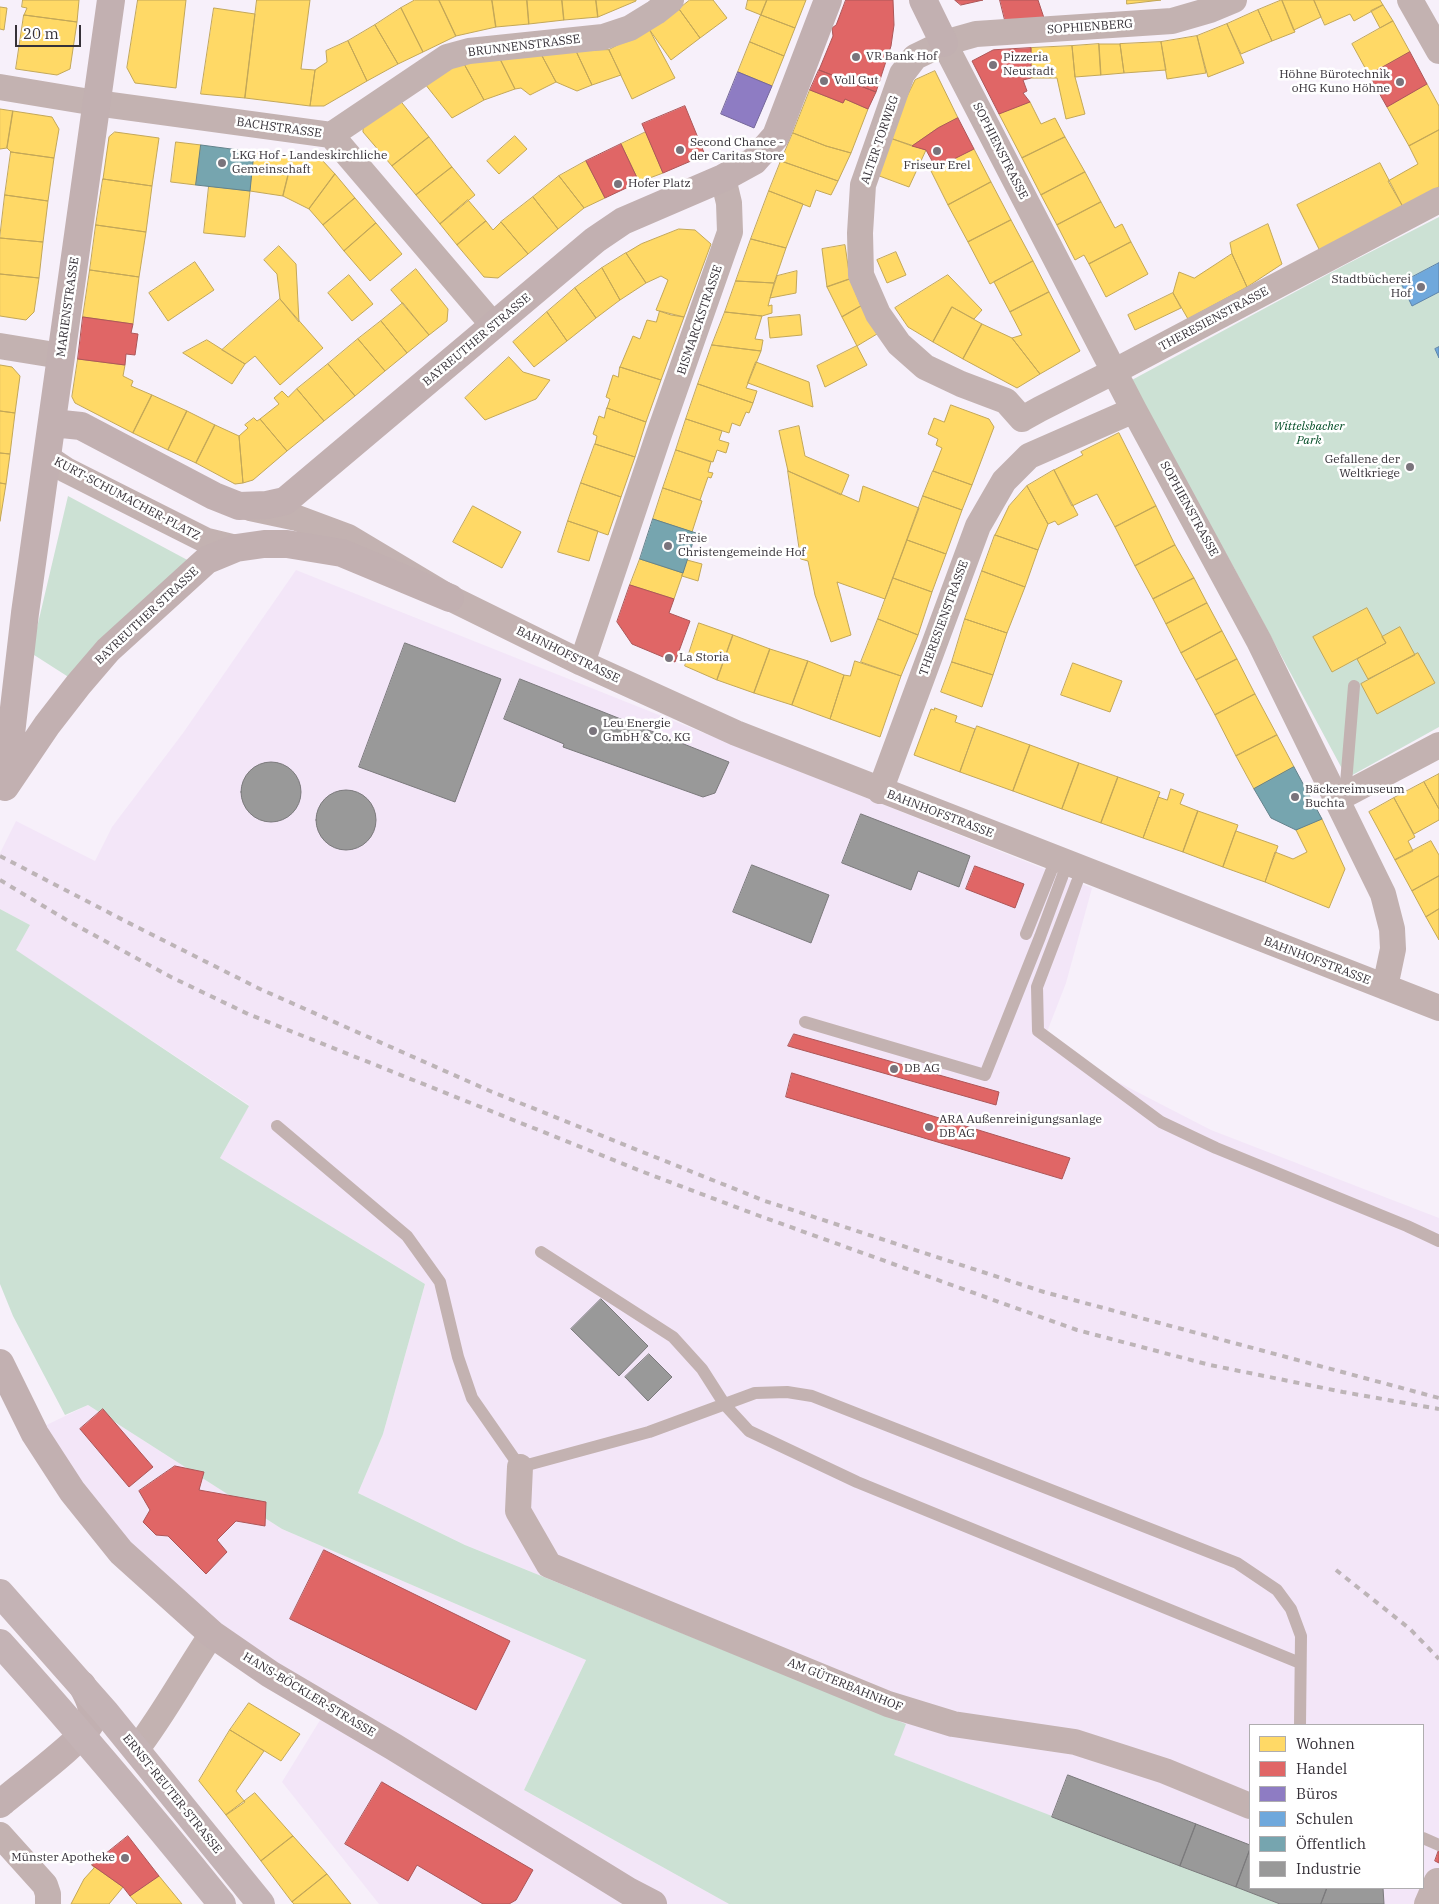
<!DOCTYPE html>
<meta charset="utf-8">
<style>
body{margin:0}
#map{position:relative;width:1439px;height:1904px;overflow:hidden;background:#f7f0fa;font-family:"IBM Plex Serif",serif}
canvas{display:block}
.legend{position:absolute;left:1249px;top:1724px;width:175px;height:165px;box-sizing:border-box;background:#fff;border:1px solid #afadaf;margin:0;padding:6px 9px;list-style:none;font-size:15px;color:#363138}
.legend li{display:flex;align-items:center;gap:10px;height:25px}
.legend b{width:25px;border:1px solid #afadaf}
.scale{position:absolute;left:15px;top:25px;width:66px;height:22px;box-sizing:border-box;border:2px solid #363138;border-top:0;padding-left:6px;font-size:15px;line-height:18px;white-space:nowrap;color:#363138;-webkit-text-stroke:4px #fff;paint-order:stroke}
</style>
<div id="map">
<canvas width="1439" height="1904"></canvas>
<ul class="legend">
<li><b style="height:14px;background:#ffd966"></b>Wohnen</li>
<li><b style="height:14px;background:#e06666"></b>Handel</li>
<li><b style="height:14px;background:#8e7cc3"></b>Büros</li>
<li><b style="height:14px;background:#6fa8dc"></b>Schulen</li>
<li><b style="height:14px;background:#76a5af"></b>Öffentlich</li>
<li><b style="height:14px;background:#999"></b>Industrie</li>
</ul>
<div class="scale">20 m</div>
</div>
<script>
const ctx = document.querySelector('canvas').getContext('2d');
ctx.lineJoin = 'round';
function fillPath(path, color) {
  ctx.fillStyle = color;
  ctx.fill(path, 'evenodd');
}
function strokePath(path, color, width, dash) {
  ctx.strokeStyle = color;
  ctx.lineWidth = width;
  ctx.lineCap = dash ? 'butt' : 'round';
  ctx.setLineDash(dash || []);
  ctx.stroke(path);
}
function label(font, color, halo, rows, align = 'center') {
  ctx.font = font + ' "IBM Plex Serif",serif';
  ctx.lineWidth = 5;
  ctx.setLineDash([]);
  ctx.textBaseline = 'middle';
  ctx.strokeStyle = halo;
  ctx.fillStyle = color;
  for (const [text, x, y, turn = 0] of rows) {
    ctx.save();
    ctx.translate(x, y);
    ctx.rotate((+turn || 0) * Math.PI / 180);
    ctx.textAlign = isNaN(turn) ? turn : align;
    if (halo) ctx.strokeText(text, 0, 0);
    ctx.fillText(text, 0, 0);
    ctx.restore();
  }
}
const built = new Path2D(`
 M296 570 1092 888 1066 983 1045 1037 1079 1062 1211 1130 1439 1218V1904H1280L893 1755 905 1724 465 1545 358 1493 383 1434 425 1284 220 1158 249 1105 15 950 30 925 0 909V853L16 821 95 861 112 827 183 733ZM1250 1725H1423V1888H1250Z
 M88 1405 282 1529 586 1660 524 1790 729 1904H379L282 1782 325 1712 214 1639 32 1432Z`);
const green = new Path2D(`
 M1439 217V727L1347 778 1234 568 1130 381 1345 265Z
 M68 496 193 563 70 678 31 653Z
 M0 909 30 925 16 950 249 1106 220 1158 425 1284 383 1434 358 1493 465 1545 906 1724 894 1755 1280 1904H729L524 1790 586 1660 282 1529 88 1405 65 1415 13 1316 0 1284Z`);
const homes = new Path2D(`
 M23 0H79L77 22 24 15 27 8 22 7Z
 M138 0H186L176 88 135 83 127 68Z
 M257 0H310L301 69 315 70 310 106 245 98Z
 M415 0H439L456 36 423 52 401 8Z
 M439 0H492L496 27 456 36Z
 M492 0H527L529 24 496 27Z
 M527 0H562L564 20 529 24Z
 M562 0H596L598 17 564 20Z
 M596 0H636V1L598 17Z
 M690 0H713L727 18 700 38 679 9Z
 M748 0H767L761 15 746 9Z
 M767 0H806L795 28 761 15Z
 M1127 0H1161L1127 4Z
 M1282 0H1314L1321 17 1294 30Z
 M1282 0 1295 32 1272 41 1258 10Z
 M1314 0H1380L1383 5 1354 21 1350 14 1325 25Z
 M1383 5 1393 21 1380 28 1371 11Z
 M0 7 7 8 4 30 0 29Z
 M214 8 255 14 245 98 201 94Z
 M401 8 423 52 398 64 375 25Z
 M679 9 700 38 671 60 649 29Z
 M1258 10 1272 41 1241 54 1227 24Z
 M24 15 77 22 70 69 57 75 16 69Z
 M761 15 795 28 784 56 750 42Z
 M1393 21 1410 52 1369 75 1352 44Z
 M1227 24 1244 63 1208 77 1197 36Z
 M375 25 398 64 367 81 348 41Z
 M649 29 675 78 632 99 609 50Z
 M1197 36 1206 73 1167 79 1161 42Z
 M348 41 367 81 324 106H310L315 70 327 62 326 51Z
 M750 42 784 56 772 86 738 72Z
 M1161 42 1166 70 1124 73 1120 44Z
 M1099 44 1101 75 1075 77 1072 46Z
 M1099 44H1120L1124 73 1101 75Z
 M1072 46 1075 77 1085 114 1066 119 1057 78H1031V48Z
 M609 50 621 75 592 85 576 51Z
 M576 51 592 85 577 91 556 82 541 54Z
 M541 54 556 82 530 95 521 88 515 89 500 59Z
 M500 59 515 89 484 100 463 62Z
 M463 62 484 100 452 118 425 84Z
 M935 71 958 118 938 128 912 146 887 137 915 80Z
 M1427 84 1439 106V130L1409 146 1387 107Z
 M810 90 843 103 845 99 868 109 851 153 826 146 793 133Z
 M395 94 429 137 392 166 363 132V118Z
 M1030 102 1041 124 1055 118 1065 137 1022 158 999 114Z
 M0 109 13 111 7 148 0 149Z
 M13 111 52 117 59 129 54 158 11 152 7 148Z
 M1439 130V187L1403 207 1388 181 1418 164 1409 146Z
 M115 132 159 138 152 186 103 179 109 137Z
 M646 132 663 173 639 182 621 144Z
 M793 133 826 146 851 153 838 181 781 161Z
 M515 136 527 149 499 174 487 161Z
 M429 137 452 167 416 195 392 166Z
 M887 137 926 150 909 187 874 174Z
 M1065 137 1085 172 1041 195 1022 158Z
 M176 142 201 145 196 185 171 182Z
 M974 149 991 182 948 205 931 171Z
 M11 152 54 158 48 201 5 195Z
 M254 152 293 156 283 196 250 191Z
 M293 156 322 160 335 174 309 209 283 196Z
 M586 161 605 198 584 208 559 176Z
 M781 161 838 181 831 195 816 190 810 207 769 191Z
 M1380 163 1403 207 1320 251 1297 205Z
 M452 167 475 195 440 224 416 195Z
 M1085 172 1101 202 1057 225 1041 195Z
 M335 174 355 198 323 225 309 209Z
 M559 176 584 208 558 229 533 197Z
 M103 179 152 186 146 232 96 225Z
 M991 182 1011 220 968 242 948 205Z
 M209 186 250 191 245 237 204 233Z
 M769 191 803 204 786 248 751 239Z
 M5 195 48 201 43 242 0 238Z
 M533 197 558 229 528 254 501 222Z
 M355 198 376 223 344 251 323 225Z
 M468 200 486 221 457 245 440 224Z
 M1101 202 1115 228 1122 224 1131 242 1089 264 1084 255 1075 260 1057 225Z
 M1011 220 1033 261 990 284 968 242Z
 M486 221 493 230 501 222 528 254 498 278 484 277 457 245Z
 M376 223 402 254 370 281 344 251Z
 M1268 224 1282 264 1247 287 1232 254 1230 243Z
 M96 225 146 232 139 277 90 270Z
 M679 229 695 230 711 244 684 317 671 315 656 310 668 280 661 276 646 283 626 253 641 244Z
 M0 238 43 242 39 278 0 274Z
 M751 239 786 248 774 283 736 281Z
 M1131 242 1148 274 1106 297 1089 264Z
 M845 245 850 279 827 287 822 249Z
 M279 246 296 264 299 322 280 299 277 274 264 260Z
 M896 252 906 275 887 283 877 260Z
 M626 253 646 283 620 300 602 268Z
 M1232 254 1247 287 1188 319 1173 293 1179 272 1194 278Z
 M1033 261 1049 292 1010 312 994 282Z
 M195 262 214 290 168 321 149 293Z
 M602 268 620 300 596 318 575 288Z
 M416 269 448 309 447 321 429 335 391 290Z
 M90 270 139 277 133 324 83 317Z
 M797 271 796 293 770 298 777 276Z
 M0 274 39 278 34 312 26 320 0 316Z
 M349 275 373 304 352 321 328 293Z
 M948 275 982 310 974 319 952 307 933 342 908 327 895 308Z
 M850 279 861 306 842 317 827 287Z
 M736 281 774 283 768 306 772 305V313L762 316 725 312Z
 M575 288 596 318 567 341 547 312Z
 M1049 292 1080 351 1040 374 1012 338 1022 335 1010 312Z
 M1173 293 1181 308 1135 330 1128 315Z
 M280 299 323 348 280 385 255 356 245 364 222 350Z
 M403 303 429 335 407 353 381 321Z
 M861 306 877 334 857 346 842 317Z
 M952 307 982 324 963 359 933 342Z
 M660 311 684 317 661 380 620 367 633 336 640 339 647 320 656 322Z
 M547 312 567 341 534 367 513 342Z
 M725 312 762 316 755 339 763 340 761 351 712 345Z
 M800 315 802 335 770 338 768 318Z
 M381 321 407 353 385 371 358 339Z
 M982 324 1012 338 1040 374 1017 388 963 359Z
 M358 339 385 371 355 396 328 364Z
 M207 340 245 364 232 384 183 353Z
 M712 345 761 351 746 388 757 391 753 403 698 384Z
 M857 346 867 365 825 387 817 366Z
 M509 357 523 372 550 380 536 399 485 420 465 398Z
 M78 359 125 365 123 376 133 381 131 386 152 395 133 433 75 403 72 397Z
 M756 362 809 382 813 407 748 383Z
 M328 364 355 396 324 421 297 389Z
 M0 365 12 367 20 376 15 413 0 411Z
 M620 367 661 380 646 422 607 408 610 399 606 397 613 375 618 377Z
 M698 384 753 403 749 413 746 412 740 426 732 423 729 433 686 419Z
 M297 389 324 421 287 451 260 419 279 404 274 398 282 391 288 397Z
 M152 395 187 411 168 450 133 433Z
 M951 405 989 419 994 427 972 485 933 471 942 448 936 445 938 439 928 434 934 418 944 422Z
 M607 408 646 422 635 457 595 444 597 436 593 434 599 416 604 418Z
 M0 411 15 413 10 454 0 453Z
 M187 411 215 425 196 463 168 450Z
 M254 418 257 421 260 419 287 451 253 480 243 483 239 436 248 428 245 425Z
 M686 419 722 431 719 440 729 443 726 453 717 450 713 462 676 450Z
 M215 425 239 436 243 483 235 484 196 463Z
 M799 426 805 456 849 475 841 495 788 471 779 431Z
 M1119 433 1156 506 1115 527 1097 494 1072 506 1054 470 1083 455 1081 452Z
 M595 444 635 457 621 497 581 483Z
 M676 450 711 462 708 472 713 473 711 478 708 477 700 500 663 488Z
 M0 453 10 454 6 484 0 483Z
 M1054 470 1078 515 1058 525 1055 521 1048 524 1027 486Z
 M788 471 859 502 863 486 919 508 885 599 837 582 851 635 831 642 815 595 808 561 801 559Z
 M933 471 972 485 962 510 923 496Z
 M0 483 6 484 0 521Z
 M581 483 621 497 608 535 568 521Z
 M1027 486 1048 524 1038 550 995 535 1009 506Z
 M663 488 702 501 692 532 653 519Z
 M923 496 962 510 946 554 907 540Z
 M473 506 521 532 502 568 453 542Z
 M1156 506 1175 545 1135 566 1115 527Z
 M568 521 598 531 589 561 558 552Z
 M995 535 1038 550 1025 587 982 571Z
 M907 540 946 554 932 592 893 578Z
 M1175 545 1194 578 1153 599 1135 566Z
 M640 559 683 573 674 599 630 585Z
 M687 560 702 564 698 581 682 576Z
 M982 571 1025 587 1007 633 965 619Z
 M893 578 932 592 918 635 878 619Z
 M1194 578 1207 603 1166 624 1153 599Z
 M1207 603 1222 631 1181 653 1166 624Z
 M1367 608 1386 643 1332 672 1313 637Z
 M878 619 918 635 901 676 861 662Z
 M965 619 1007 633 993 675 952 662Z
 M699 623 733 635 717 680 685 666Z
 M1400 627 1415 655 1368 679 1357 659 1386 643 1382 637Z
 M1222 631 1237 659 1196 680 1181 653Z
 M733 635 770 649 754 693 717 680Z
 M770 649 808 661 792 705 754 693Z
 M1418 653 1435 683 1377 714 1361 684Z
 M1237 659 1255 694 1215 715 1196 680Z
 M808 661 844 675 830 719 792 705Z
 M855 661 901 676 880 737 830 719 844 675 850 676Z
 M952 662 993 675 982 707 941 692Z
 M1073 663 1122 681 1110 712 1061 695Z
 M1255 694 1277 735 1236 756 1215 715Z
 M935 708 957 716 955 722 975 729 960 772 914 755 931 709 934 710Z
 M977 726 1030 745 1013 791 960 772Z
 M1277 735 1294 767 1254 789 1236 756Z
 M1030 745 1079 763 1062 809 1013 791Z
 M1079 763 1118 777 1101 823 1062 809Z
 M1439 774V809L1424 782Z
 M1118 777 1160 792 1143 838 1101 823Z
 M1424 782 1439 809V820L1414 834 1394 798Z
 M1171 789 1184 794 1180 804 1198 811 1183 852 1143 838 1158 797 1167 800Z
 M1394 798 1415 837 1408 841 1413 851 1395 860 1369 812Z
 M1198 811 1238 825 1223 867 1183 852Z
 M1322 819 1345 869 1329 908 1265 882 1275 852 1293 859 1307 852 1296 830Z
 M1236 831 1278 846 1265 882 1223 867Z
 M1431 841 1439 855V876L1412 891 1395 860Z
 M1439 876V909L1426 917 1412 891Z
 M1439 909V940L1426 917Z
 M249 1703 300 1734 281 1761 230 1730Z
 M230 1730 264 1751 236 1791 245 1802 226 1815 199 1781Z
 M255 1793 293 1836 261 1861 226 1815Z
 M293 1836 327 1874 292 1902 261 1861Z
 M92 1865 123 1887 109 1904H71L84 1879 94 1868Z
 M327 1874 351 1904H294L292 1902Z
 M159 1876 182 1904H137L130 1896Z`);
const shops = new Path2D(`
 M846 0H893L894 25 891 46 876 92 819 70 833 36 832 28 836 25Z
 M955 0H983L961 5Z
 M1000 0H1038L1044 18 1005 20Z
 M1031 48V78L1023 80 1027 91 1023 93 1030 102 999 114 972 61 993 50Z
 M1410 52 1427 84 1387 107 1369 75Z
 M819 70 876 92 868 109 845 99 843 103 810 90Z
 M685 106 705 155 663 173 642 124Z
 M958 118 974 149 936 168 926 150 912 146 938 128Z
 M621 144 639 182 605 198 586 161Z
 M83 317 133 324 131 333 138 334 135 355 126 354 125 365 78 359Z
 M630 585 674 599 669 613 690 621 675 662 632 644 617 622Z
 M975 866 1024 884 1015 908 966 889Z
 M794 1034 999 1092 996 1105 788 1046Z
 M792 1073 1070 1158 1062 1179 786 1097Z
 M103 1409 153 1467 129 1487 80 1429Z
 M175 1466 204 1472 199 1490 266 1502 265 1526 236 1521 217 1540 227 1552 206 1574 168 1536 156 1535 143 1522 150 1510 139 1491Z
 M324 1550 510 1641 476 1710 290 1619Z
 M382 1782 533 1870 516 1900 509 1904H483L417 1865 408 1881 345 1844Z
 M128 1836 159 1876 130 1896 123 1887 92 1865Z
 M1439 1849V1863L1435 1861Z`);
const offices = new Path2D(`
 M738 72 772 86 754 128 721 114Z`);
const schools = new Path2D(`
 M1439 263V292L1412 306 1401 283Z
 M1439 347V358L1435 349Z`);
const public = new Path2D(`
 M201 145 254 152 250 191 196 185Z
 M653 519 696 533 683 573 640 559Z
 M1294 767 1322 819 1296 830 1271 818 1254 789Z`);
const industry = new Path2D(`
 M405 643 501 679 455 802 359 767Z
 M520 679 729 762 715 793 703 797 563 747 564 744 504 719Z
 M241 792a30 30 0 1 1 60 0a30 30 0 1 1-60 0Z
 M316 820a30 30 0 1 1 60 0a30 30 0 1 1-60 0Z
 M861 814 970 856 959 887 918 871 911 890 842 863Z
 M752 865 829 895 811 943 733 912Z
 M601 1299 648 1346 619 1376 571 1329Z
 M649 1354 672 1377 648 1401 625 1377Z
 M1068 1775 1196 1824 1180 1866 1052 1817Z
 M1196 1824 1250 1845V1849L1236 1887 1180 1866Z
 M1250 1849V1888H1327L1321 1904H1280L1236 1887Z
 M1327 1888H1383L1384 1904H1321Z`);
const lane = new Path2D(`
 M1345 795 1354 686
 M1082 869 1037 987 1038 1031 1161 1122 1216 1148 1407 1226 1439 1241
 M1026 934 1056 859
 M805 1022 985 1075 1040 937 1067 864
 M277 1126 407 1236 440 1282 458 1357 472 1398 520 1467 649 1432 755 1393 787 1392 812 1396 1237 1563 1277 1590 1291 1609 1301 1636 1300 1725
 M541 1252 673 1337 702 1369 725 1405 749 1431 857 1482 1300 1663
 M1423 1838 1439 1845`);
const street = new Path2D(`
 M1410 0 1439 51
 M944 43 1134 410 1259 641 1383 894 1392 929 1393 949 1385 987
 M0 87 96 103 331 135 494 326
 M331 135 447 57 469 51 603 37 630 28 656 12 671 0
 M0 346 61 356
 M1022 419 1006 401 961 384 925 367 899 344 878 314 861 275 860 233 863 185 902 74 915 57 944 43 976 34 1172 21 1210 10 1234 0
 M1022 419 1040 409 1115 371 1439 200
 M48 458 66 470 207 541 236 548
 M250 508 297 518 348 537 450 598 582 663 736 733 1439 1008
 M582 663 658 437 730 232 729 203 723 178
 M880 791 978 526 1004 481 1029 456 1134 410
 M1337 799 1439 745
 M520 1467 518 1511 549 1565 888 1704 953 1724 1075 1742 1165 1771 1250 1806
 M136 1750C164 1714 186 1672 212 1634
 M0 1835 45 1885 48 1894V1904
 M1427 1904 1437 1881`);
const secondary = new Path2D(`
 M923 0 944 43
 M52 423 81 426 214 496 239 506 267 505 285 501 595 240 623 221 723 178 754 161 776 136 828 0
 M0 779 11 734 25 613 111 0
 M5 787 47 725 78 685 108 650 207 560 236 548 264 544H287L342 553 450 598
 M0 1363 35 1434 72 1491 121 1552 212 1634 270 1674 394 1747 628 1891 653 1904
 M0 1804C16 1790 87 1737 91 1722 95 1709 88 1696 82 1685`);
const primary = new Path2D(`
 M0 1593 106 1713 261 1904
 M0 1643C77 1728 150 1815 222 1904`);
const rail = new Path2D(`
 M0 856 127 922 260 989 490 1091 765 1201 1044 1292 1439 1398
 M0 880 70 922 171 977 248 1014 646 1173 757 1215 1077 1330 1210 1365 1343 1392 1439 1409
 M1336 1570 1410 1629 1439 1659`);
const markers = [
 [856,57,5,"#7a747c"],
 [993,65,5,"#7a747c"],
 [824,81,5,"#7a747c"],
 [1400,82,5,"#7a747c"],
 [680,150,5,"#7a747c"],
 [937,151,5,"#7a747c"],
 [222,163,5,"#7a747c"],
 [618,184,5,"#7a747c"],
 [1421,287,5,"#7a747c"],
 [1410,467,5,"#7a747c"],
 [668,546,5,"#7a747c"],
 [669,658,5,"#7a747c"],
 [593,731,5,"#7a747c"],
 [1295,797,5,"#7a747c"],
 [894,1069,5,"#7a747c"],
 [929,1127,5,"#7a747c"],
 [125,1858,5,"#7a747c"]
];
const streetNames = [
 ["SOPHIENBERG",1090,27,-4],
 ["BRUNNENSTRASSE",524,46,-7],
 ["BACHSTRASSE",279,128,8],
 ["ALTER TORWEG",880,140,-71],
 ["SOPHIENSTRASSE",1000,151,63],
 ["MARIENSTRASSE",68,307,-82],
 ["THERESIENSTRASSE",1214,319,-28],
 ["BISMARCKSTRASSE",700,320,-71],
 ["BAYREUTHER STRASSE",477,340,-40],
 ["KURT-SCHUMACHER-PLATZ",127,499,28],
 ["SOPHIENSTRASSE",1189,509,61],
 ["BAYREUTHER STRASSE",147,616,-43],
 ["THERESIENSTRASSE",944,618,-70],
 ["BAHNHOFSTRASSE",568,655,26],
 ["BAHNHOFSTRASSE",940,814,21],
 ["BAHNHOFSTRASSE",1317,961,21],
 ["AM GÜTERBAHNHOF",845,1685,22],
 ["HANS-BÖCKLER-STRASSE",309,1695,31],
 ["ERNST-REUTER-STRASSE",172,1794,51]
];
const poiNames = [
 ["VR Bank Hof",866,57],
 ["Pizzeria",1003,58],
 ["Neustadt",1003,72],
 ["Höhne Bürotechnik",1390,75,"right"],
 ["oHG Kuno Höhne",1390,89,"right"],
 ["Voll Gut",834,81],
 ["Second Chance -",690,143],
 ["der Caritas Store",690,157],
 ["LKG Hof - Landeskirchliche",232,156],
 ["Gemeinschaft",232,170],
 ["Friseur Erel",937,166,"center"],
 ["Hofer Platz",628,184],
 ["Stadtbücherei",1411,280,"right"],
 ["Hof",1411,294,"right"],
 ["Gefallene der",1400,460,"right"],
 ["Weltkriege",1400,474,"right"],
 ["Freie",678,539],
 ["Christengemeinde Hof",678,553],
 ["La Storia",679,658],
 ["Leu Energie",603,724],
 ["GmbH & Co. KG",603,738],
 ["Bäckereimuseum",1305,790],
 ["Buchta",1305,804],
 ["DB AG",904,1069],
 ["ARA Außenreinigungsanlage",939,1120],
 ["DB AG",939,1134],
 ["Münster Apotheke",115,1858,"right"]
];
const parkNames = [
 ["Wittelsbacher",1309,427],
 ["Park",1309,441]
];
fillPath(built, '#f3e6f8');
fillPath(green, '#cce1d4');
fillPath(homes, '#ffd966');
strokePath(homes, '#c3a758', 1);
fillPath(shops, '#e06666');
strokePath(shops, '#ad5658', 1);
fillPath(offices, '#8e7cc3');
strokePath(offices, '#746699', 1);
fillPath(schools, '#6fa8dc');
strokePath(schools, '#5e84ab', 1);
fillPath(public, '#76a5af');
strokePath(public, '#63828b', 1);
fillPath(industry, '#999');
strokePath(industry, '#7b7a7c', 1);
strokePath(lane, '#c3b2b1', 12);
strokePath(street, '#c3b2b1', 26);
strokePath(secondary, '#c2b0b1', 28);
strokePath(primary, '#c4b3b5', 28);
strokePath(rail, '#bdb4b7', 4, [6, 6]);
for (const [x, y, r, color] of markers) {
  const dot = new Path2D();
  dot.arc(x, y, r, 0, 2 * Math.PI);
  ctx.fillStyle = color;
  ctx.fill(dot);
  strokePath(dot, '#fff', 2);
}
label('12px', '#363138', '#fff', streetNames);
label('12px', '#363138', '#fff', poiNames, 'left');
label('italic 12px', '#004b24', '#fff', parkNames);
</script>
